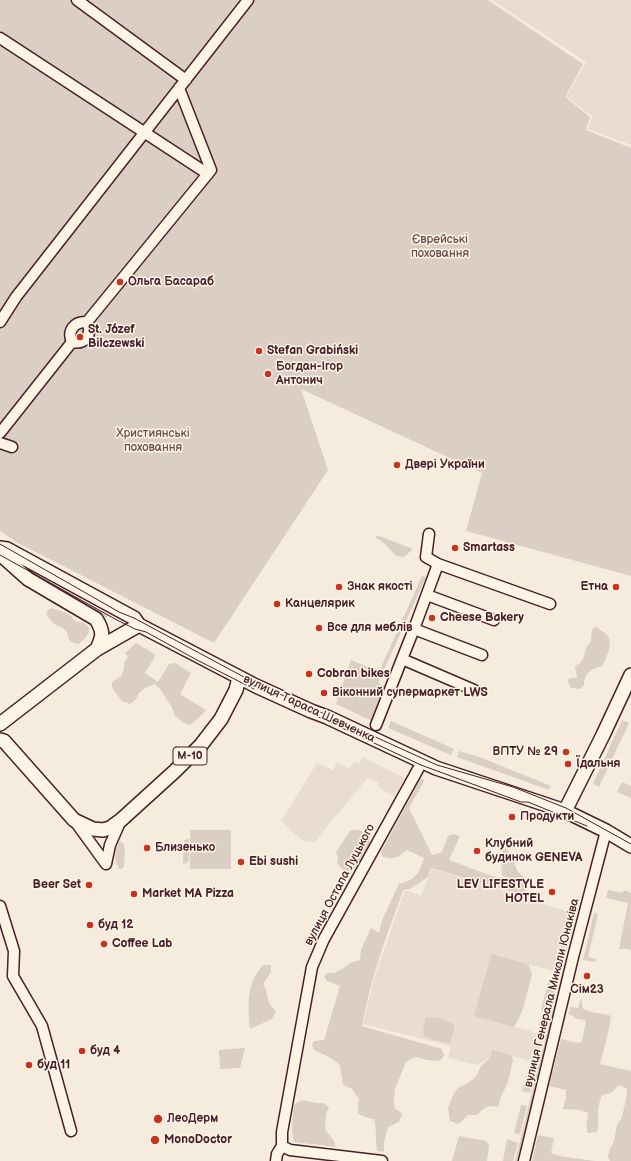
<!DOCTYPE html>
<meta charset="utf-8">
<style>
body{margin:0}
canvas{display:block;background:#f5ecde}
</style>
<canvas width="631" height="1161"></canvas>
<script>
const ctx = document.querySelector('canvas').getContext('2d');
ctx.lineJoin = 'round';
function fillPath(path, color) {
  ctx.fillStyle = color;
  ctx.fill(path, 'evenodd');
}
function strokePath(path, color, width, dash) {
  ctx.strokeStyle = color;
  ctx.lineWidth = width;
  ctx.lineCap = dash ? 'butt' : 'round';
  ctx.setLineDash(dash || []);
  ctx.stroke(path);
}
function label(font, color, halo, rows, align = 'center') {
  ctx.font = font + ' "Balsamiq Sans",sans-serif';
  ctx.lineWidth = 3;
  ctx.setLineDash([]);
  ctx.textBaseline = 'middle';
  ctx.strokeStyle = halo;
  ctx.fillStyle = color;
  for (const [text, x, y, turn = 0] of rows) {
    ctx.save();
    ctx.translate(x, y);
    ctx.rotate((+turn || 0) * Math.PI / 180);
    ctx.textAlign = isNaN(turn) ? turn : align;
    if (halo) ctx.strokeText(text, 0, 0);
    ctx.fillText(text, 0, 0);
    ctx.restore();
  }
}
const built = new Path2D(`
 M492 0H631V145L588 129 592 116 566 97 586 62Z
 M362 757 405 778 394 797 377 786 379 783 368 777 338 814 335 816 315 842 303 841 281 821 317 763 333 770 337 763 350 769 354 761 359 764Z
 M432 869 526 897 530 900 570 912 575 915 565 953 560 951 557 959 563 961 560 973 491 954 475 1016 544 1035 537 1063 493 1050 491 1057 477 1065 448 1058 451 1046 363 1024 375 976 405 890 421 896Z`);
const green = new Path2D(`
 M0 0H488L583 64 565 97 590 117 586 130 631 148V576L466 531 482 473 301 389 328 470 214 643 16 542 0 531Z
 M375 535 379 536 413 549 404 557 396 556C389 549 385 542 376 538Z
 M38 576 108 615 105 619 36 577Z
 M422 576 426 577 378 683 386 687 372 721 336 704 351 660 379 672Z
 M51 608C58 610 65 612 71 616 73 618 74 620 76 621 79 623 78 621 82 622 96 628 86 638 79 644 63 641 72 636 64 629 62 627 61 628 58 626 53 624 50 619 46 614L48 610Z
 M596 627C600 630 604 632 607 635 614 644 606 658 602 666 590 670 585 672 584 685L580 689 571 688 567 680 571 678H577L575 666 580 663 583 659 586 648 591 641 592 629Z
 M136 643 156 655 145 673 158 682 169 664 175 663 191 673 180 694 206 710C201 716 197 720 190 725L184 723 175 716C173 709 171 706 167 700 162 693 163 691 155 684 150 686 144 688 140 692 135 698 139 699 130 704L122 701 112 688V682L121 676 124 669V663L128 657 125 653Z
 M622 720 629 723 599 787 593 784Z
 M391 721 454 749 451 755 388 728Z
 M459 751 482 758 551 786 549 790 457 757Z
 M422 779 425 780 409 808 432 855 442 852 448 836 453 834 460 836 449 860 489 875 525 884 526 896 431 868 428 877 410 889H405L402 893C386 937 370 980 362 1026L435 1047 442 1049 444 1056 440 1061 427 1060 415 1057 406 1062 395 1089 394 1101 395 1109 399 1111 402 1114 399 1122 388 1127 384 1142V1151L382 1152 377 1150C375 1140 377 1130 374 1119L368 1118 358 1114V1106L359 1099 352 1089 343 1085 340 1065C336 1062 331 1058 327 1056 320 1052 314 1053 312 1045L314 1041 324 1040 340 986 327 981 324 976 328 973H334L344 968 350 963 360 960 361 950 371 928 379 933 382 920 399 884C417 878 418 876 424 858L407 850C399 857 392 861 382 856L381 852 420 780Z
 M622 782 631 786V798L617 792Z
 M190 830H231V869H190Z
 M355 830H360L369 838 370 844 352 872 344 871 337 863 338 857 336 852 350 831Z
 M189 839V860L187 863 183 864 184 840Z
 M120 841 124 844 125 851 124 867 122 869H119C114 860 114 849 120 841Z
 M503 849H506C517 859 512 869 524 877V880L523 881 504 877 502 875C502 868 500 855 503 849Z
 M608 890 623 893 624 890 631 893V950L625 949H619L628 903 606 898Z
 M594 913 598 914 588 957 596 959 595 962 583 960Z
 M491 954 528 964 532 974 524 1006 519 1018 514 1027 474 1016Z
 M566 958 572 960 560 1016H565L530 1161H515L539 1064Z
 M263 965H271V972L263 984 266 990 269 1003 276 1012 272 1019 250 1029C248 1012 247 994 254 978 256 974 260 969 263 965Z
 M549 979 557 981 548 1012 541 1010Z
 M581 998 583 1009 591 1012 609 1015 611 1017 608 1033 600 1064 631 1071V1161H610L608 1157 609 1151 614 1141 617 1125 622 1117 627 1095V1089C615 1082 619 1087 612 1092 609 1094 605 1094 602 1095 599 1103 597 1111 598 1118 598 1124 598 1127 597 1132L588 1133C585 1126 588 1120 588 1113L579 1110 563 1109 566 1097V1090L549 1086 561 1039 578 1043 582 1041 586 1021 574 1018 575 1017 568 1014 571 1007 578 1008Z
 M432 1017 439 1018 454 1024V1029L450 1044 428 1038 424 1035 423 1029 426 1018Z
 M541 1019 548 1020 544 1035 537 1034Z
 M245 1048 240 1068 220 1069 219 1050Z
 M492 1050 511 1055 513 1060 508 1082 501 1097 498 1107C487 1105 485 1107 477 1115H468L461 1122 458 1124 450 1121 448 1108 454 1093 458 1088 471 1081 476 1076 481 1066 491 1057Z
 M530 1062 537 1064 530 1093 522 1091Z
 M302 1100 316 1103H323L329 1107 326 1114 325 1129 334 1141 336 1147 294 1142 292 1131 293 1111 295 1104Z
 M521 1105 527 1106 520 1134 514 1133Z
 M538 1135 554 1138 551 1153 560 1156 595 1161H532Z
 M459 1136 486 1141 489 1145 487 1161H452Z
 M507 1139 518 1143 513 1161H503Z`);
const minor = new Path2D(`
 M77 0 186 80
 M0 38 208 174
 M0 322 16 297 248 0
 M87 322 211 170 179 88
 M72 342C85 345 93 334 87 322
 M72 342C67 331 74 321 87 322
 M0 433 72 342
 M0 443 12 447
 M429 534 426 557 438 564
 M427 595 494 620
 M414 629 482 655
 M402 659 414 629 438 564 550 604
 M376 725 402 659 474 690
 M74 820 106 864
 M106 864 110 845 121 820
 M0 906 14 951 13 976 42 1026 71 1131
 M282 1146V1132L312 967 324 939 422 762
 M282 1146 290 1150 382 1161
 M276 1161 277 1154 282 1146
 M524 1161 573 957 606 831`);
const major = new Path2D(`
 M0 548 7 549 134 618 139 625 256 686 311 711 327 717 436 768 565 811 606 831 631 846
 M0 554 28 579 96 619C104 632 103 636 97 649
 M0 724 97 649 139 625
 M0 740 4 741 74 820 93 829 103 830 110 828 121 820 175 771 201 745 221 719 236 690 239 677
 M565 811 603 735 631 675`);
const tram = new Path2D(`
 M0 544 119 612 134 618 257 684 327 715 437 765 513 787 566 808 631 844
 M0 555 115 619 135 629 146 632 197 660 254 689
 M310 713 421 765 521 802H528L587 826`);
const markers = [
 [120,282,4,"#c8321e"],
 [80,337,4,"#c8321e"],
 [259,351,4,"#c8321e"],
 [268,374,4,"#c8321e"],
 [397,465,4,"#c8321e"],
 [455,548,4,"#c8321e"],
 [339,587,4,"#c8321e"],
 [616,587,4,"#c8321e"],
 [277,604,4,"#c8321e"],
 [432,618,4,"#c8321e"],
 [319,628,4,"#c8321e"],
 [309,674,4,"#c8321e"],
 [324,693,4,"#c8321e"],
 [566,752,4,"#c8321e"],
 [568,764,4,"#c8321e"],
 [512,817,4,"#c8321e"],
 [147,848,4,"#c8321e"],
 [477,851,4,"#c8321e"],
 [241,862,4,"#c8321e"],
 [89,885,4,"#c8321e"],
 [552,892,4,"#c8321e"],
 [134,894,4,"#c8321e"],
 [90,925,4,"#c8321e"],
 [104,944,4,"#c8321e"],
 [587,976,4,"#c8321e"],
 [82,1051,4,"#c8321e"],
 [29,1065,4,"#c8321e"],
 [158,1119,5,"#c8321e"],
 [155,1140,5,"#c8321e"]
];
const shields = [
 [190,756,34]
];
const shieldNames = [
 ["М-10",190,756]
];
const parkNames = [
 ["Єврейські",440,240],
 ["поховання",440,254],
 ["Християнські",153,434],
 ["поховання",153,448]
];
const poiNames = [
 ["Ольга Басараб",128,282],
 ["St. Józef",88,330],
 ["Bilczewski",88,344],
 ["Stefan Grabiński",267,351],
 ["Богдан-Ігор",276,367],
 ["Антонич",276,381],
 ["Двері України",405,465],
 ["Smartass",463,548],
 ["Знак якості",347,587],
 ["Етна",608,587,"right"],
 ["Канцелярик",285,604],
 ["Cheese Bakery",440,618],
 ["Все для меблів",327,628],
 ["Cobran bikes",317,674],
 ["Віконний супермаркет LWS",332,693],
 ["ВПТУ № 29",558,752,"right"],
 ["Їдальня",576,764],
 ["Продукти",520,817],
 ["Клубний",485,844],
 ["будинок GENEVA",485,858],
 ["Близенько",155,848],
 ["Ebi sushi",249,862],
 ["Beer Set",81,885,"right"],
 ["LEV LIFESTYLE",544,885,"right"],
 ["HOTEL",544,899,"right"],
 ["Market MA Pizza",142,894],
 ["буд 12",98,925],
 ["Coffee Lab",112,944],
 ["Сім23",587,990,"center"],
 ["буд 4",90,1051],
 ["буд 11",37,1065],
 ["ЛеоДерм",167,1119],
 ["MonoDoctor",164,1140]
];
const streetNames = [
 ["вулиця Тараса Шевченка",309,709,25],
 ["вулиця Остапа Луцького",340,885,-62],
 ["вулиця Генерала Миколи Юнаківа",552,993,-76]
];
fillPath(built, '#e8ddd0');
fillPath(green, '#dbcec4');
strokePath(minor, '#4a1f2b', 13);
strokePath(major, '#4a1f2b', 16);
strokePath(minor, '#fcf5e5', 10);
strokePath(major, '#fcf5e5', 13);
strokePath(tram, '#4a1f2b', 1);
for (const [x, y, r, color] of markers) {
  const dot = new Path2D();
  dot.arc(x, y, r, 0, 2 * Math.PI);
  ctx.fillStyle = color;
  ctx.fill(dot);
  strokePath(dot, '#fcf5e5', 1.5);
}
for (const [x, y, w] of shields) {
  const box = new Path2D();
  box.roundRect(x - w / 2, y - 9, w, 18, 3);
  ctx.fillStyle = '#fcf5e5';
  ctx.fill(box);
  strokePath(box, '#4a1f2b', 1);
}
label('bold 11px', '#4a1f2b', null, shieldNames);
label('12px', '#6e4b51', '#fcf5e5', parkNames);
label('bold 12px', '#4a1f2b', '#fcf5e5', poiNames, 'left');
label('12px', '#4a1f2b', '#fcf5e5', streetNames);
</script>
